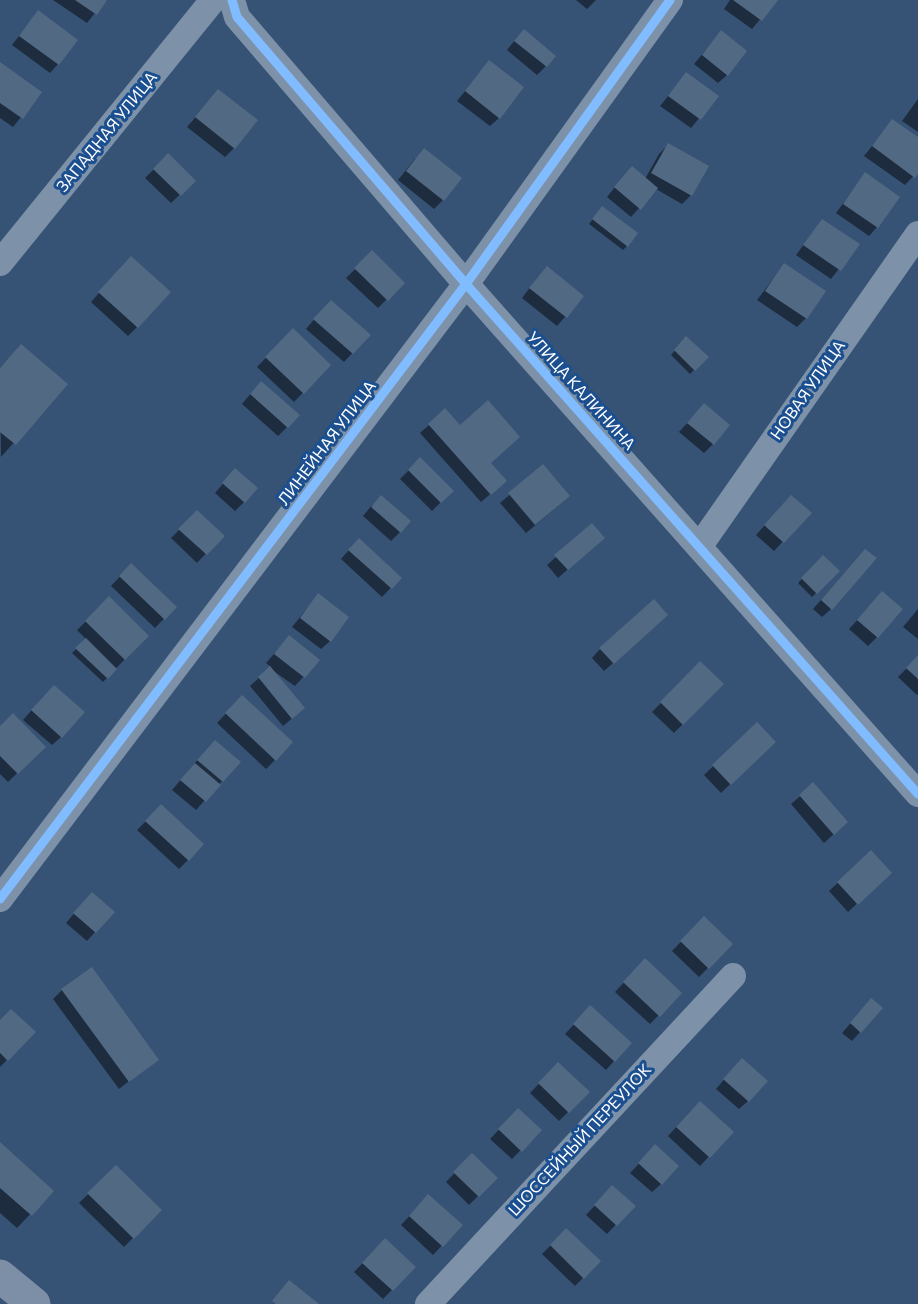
<!DOCTYPE html>
<meta charset="utf-8">
<style>
body{margin:0}
canvas{display:block;background:#365274}
</style>
<canvas width="918" height="1304"></canvas>
<script>
const ctx = document.querySelector('canvas').getContext('2d');
ctx.lineJoin = 'round';
function fillPath(path, color) {
  ctx.fillStyle = color;
  ctx.fill(path, 'evenodd');
}
function strokePath(path, color, width, dash) {
  ctx.strokeStyle = color;
  ctx.lineWidth = width;
  ctx.lineCap = dash ? 'butt' : 'round';
  ctx.setLineDash(dash || []);
  ctx.stroke(path);
}
function label(font, color, halo, rows, align = 'center') {
  ctx.font = font + ' Commissioner,sans-serif';
  ctx.lineWidth = 6;
  ctx.setLineDash([]);
  ctx.textBaseline = 'middle';
  ctx.strokeStyle = halo;
  ctx.fillStyle = color;
  for (const [text, x, y, turn = 0] of rows) {
    ctx.save();
    ctx.translate(x, y);
    ctx.rotate((+turn || 0) * Math.PI / 180);
    ctx.textAlign = isNaN(turn) ? turn : align;
    if (halo) ctx.strokeText(text, 0, 0);
    ctx.fillText(text, 0, 0);
    ctx.restore();
  }
}
const shadow = new Path2D(`
 M53 0H105L87 23Z
 M576 0H596L587 9Z
 M730 0H776L752 29 724 9Z
 M38 12 58 64 50 73 12 45Z
 M721 32 727 75 718 83 694 64Z
 M515 40 546 66 537 75 507 50Z
 M489 62 499 118 490 126 457 101Z
 M0 64 40 93 13 127 0 118Z
 M686 74 717 96 691 128 660 106Z
 M218 91 234 148 225 157 187 127Z
 M918 99V132L902 121Z
 M892 121 918 139V171L905 185 864 156Z
 M668 145 691 195 682 204 656 189 631 217 607 197 623 177 645 179 659 154Z
 M168 155 194 181 171 203 145 178Z
 M415 159 443 200 434 209 398 180Z
 M865 174 877 227 869 236 836 213Z
 M598 212 627 246 623 250 589 224Z
 M822 220 858 244 831 279 796 255Z
 M372 253 403 283 378 308 346 278Z
 M784 265 806 318 797 327 757 300Z
 M122 267 137 327 128 336 91 302Z
 M538 277 582 297 557 326 522 298Z
 M322 310 369 335 344 362 306 329Z
 M293 330 329 365 294 402 257 367Z
 M686 338 707 357 690 374 671 355Z
 M21 346 66 384 1 457 0 368Z
 M252 392 287 427 278 436 242 404Z
 M704 405 713 444 704 453 679 432Z
 M429 425 489 463 496 489 481 502 420 433Z
 M420 459 452 491 432 511 400 479Z
 M543 466 559 505 526 533 500 503Z
 M227 479 244 502 235 511 215 493Z
 M372 505 400 532 391 541 363 516Z
 M783 505 809 513 774 551 756 535Z
 M197 512 222 536 197 563 171 538Z
 M592 525 594 546 558 578 547 565Z
 M350 549 400 578 382 597 341 559Z
 M823 557 838 571 812 597 798 583Z
 M857 559 831 609 822 617 813 609Z
 M131 565 175 607 155 628 111 586Z
 M318 595 330 641 321 649 292 627Z
 M109 599 147 636 103 682 72 653 86 639 77 630Z
 M874 602 877 637 868 646 849 629Z
 M918 609V639L903 627Z
 M657 624 604 671 592 658 600 649Z
 M289 637 318 660 295 686 272 670 295 716 283 726 250 686 271 667 266 663Z
 M918 657V694L917 695 898 677Z
 M700 663 722 684 674 733 652 712Z
 M45 695 61 737 52 745 23 720Z
 M233 706 275 760 266 769 217 723Z
 M757 724 774 742 721 793 704 775Z
 M0 728 44 747 8 782 0 774Z
 M206 750 239 762 196 810 172 790Z
 M813 785 837 831 824 843 791 804Z
 M161 806 188 860 179 869 137 830Z
 M871 852 881 881 848 912 829 891Z
 M83 903 95 932 87 941 66 923Z
 M704 918 731 944 699 977 672 951Z
 M645 960 680 993 650 1024 615 992Z
 M62 990 157 1059 119 1089 53 999Z
 M863 1009 860 1032 852 1041 842 1033Z
 M582 1016 614 1061 606 1070 565 1034Z
 M0 1022 34 1032 0 1067Z
 M558 1064 588 1092 559 1121 530 1093Z
 M734 1068 748 1101 739 1109 716 1089Z
 M518 1110 540 1130 512 1159 490 1139Z
 M691 1111 732 1132 700 1166 668 1136Z
 M0 1144 52 1191 17 1228 0 1213Z
 M655 1147 661 1184 652 1192 630 1173Z
 M472 1155 496 1178 469 1205 446 1182Z
 M116 1167 160 1210 124 1247 79 1203Z
 M604 1196 633 1206 607 1234 586 1215Z
 M420 1205 461 1225 433 1255 401 1225Z
 M566 1230 599 1262 575 1286 542 1254Z
 M385 1240 414 1267 383 1299 354 1272Z`);
const building = new Path2D(`
 M75 0H107L97 15Z
 M733 0H778L762 21Z
 M38 10 78 40 59 65 19 36Z
 M524 29 556 56 547 67 514 41Z
 M721 30 747 51 728 76 702 55Z
 M489 60 524 87 500 119 465 91Z
 M0 62 42 92 23 119 0 103Z
 M686 72 719 96 701 120 668 96Z
 M218 89 258 120 235 149 195 117Z
 M892 119 918 137V174L915 178 872 146Z
 M668 143 709 166 692 196 651 173Z
 M424 148 462 178 444 201 406 171Z
 M168 153 196 181 181 196 153 169Z
 M632 166 658 188 641 210 614 187Z
 M865 172 900 197 878 228 843 204Z
 M602 206 638 233 628 247 592 219Z
 M822 219 860 244 841 271 803 245Z
 M372 250 405 283 388 301 354 268Z
 M131 256 171 292 138 328 98 292Z
 M784 263 826 291 807 319 765 291Z
 M547 266 584 296 567 318 529 288Z
 M331 300 371 335 353 354 313 319Z
 M293 328 331 365 304 394 265 357Z
 M686 336 709 357 695 371 674 350Z
 M21 344 68 384 16 445 0 432V368Z
 M261 381 300 415 288 428 250 394Z
 M488 400 520 437 491 463 507 481 491 495 428 424 445 408 460 425Z
 M704 403 730 425 714 445 687 423Z
 M420 457 454 491 441 503 408 470Z
 M543 464 570 496 535 525 508 493Z
 M235 468 258 488 245 503 222 483Z
 M381 495 411 521 401 533 371 507Z
 M791 495 812 513 784 543 764 525Z
 M197 510 225 536 207 555 178 529Z
 M592 523 605 538 568 570 554 555Z
 M359 538 402 578 392 589 348 550Z
 M865 549 877 558 832 610 821 600Z
 M823 555 840 571 817 594 801 578Z
 M131 563 177 607 165 620 119 576Z
 M882 591 903 609 878 638 857 620Z
 M318 593 349 617 331 642 300 618Z
 M109 596 149 636 125 660 85 621Z
 M654 599 668 615 614 664 599 648Z
 M289 635 320 660 305 678 274 654Z
 M86 638 117 669 108 679 75 648Z
 M918 655V679L906 668Z
 M700 661 724 684 683 725 660 702Z
 M270 666 305 708 292 719 258 677Z
 M54 685 85 712 62 738 31 710Z
 M242 695 293 742 276 761 225 713Z
 M13 713 46 747 18 774 0 756V726Z
 M757 722 776 742 731 785 712 765Z
 M215 740 241 762 223 782 197 760Z
 M195 763 221 785 206 802 180 780Z
 M813 782 848 822 834 835 799 795Z
 M161 804 204 844 189 861 145 821Z
 M871 850 892 873 858 905 837 882Z
 M92 892 115 912 96 933 73 913Z
 M704 916 733 944 709 969 680 941Z
 M645 958 682 993 660 1017 623 982Z
 M92 967 159 1060 129 1082 61 989Z
 M871 998 883 1008 861 1033 850 1023Z
 M590 1005 632 1043 615 1062 573 1024Z
 M11 1009 36 1032 8 1061 0 1053V1020Z
 M742 1058 768 1081 749 1102 723 1079Z
 M558 1062 590 1092 569 1113 538 1083Z
 M700 1101 734 1132 710 1158 676 1127Z
 M518 1108 542 1130 522 1152 498 1129Z
 M0 1142 54 1191 32 1216 0 1188Z
 M655 1144 679 1166 662 1185 638 1163Z
 M472 1153 498 1178 479 1197 453 1172Z
 M116 1165 162 1210 134 1239 87 1193Z
 M612 1185 636 1206 617 1226 594 1205Z
 M428 1194 463 1225 443 1247 409 1216Z
 M566 1228 601 1261 584 1279 550 1245Z
 M385 1238 416 1267 393 1291 362 1263Z
 M289 1280 319 1304H276L272 1301Z`);
const minor = new Path2D(`
 M232 0 237 17 466 284 918 794
 M0 263 213 0
 M699 547 918 234
 M0 899 466 284 670 0
 M428 1304 733 976`);
const primary = new Path2D(`
 M0 1276 34 1304`);
const cycleway = new Path2D(`
 M232 0 237 17 466 284 918 794
 M0 899 466 284 670 0`);
const streetNames = [
 ["ЗАПАДНАЯ УЛИЦА",107,132,-51],
 ["НОВАЯ УЛИЦА",808,390,-55],
 ["УЛИЦА КАЛИНИНА",581,391,48],
 ["ЛИНЕЙНАЯ УЛИЦА",327,443,-53],
 ["ШОССЕЙНЫЙ ПЕРЕУЛОК",580,1140,-47]
];
fillPath(shadow, '#0007');
fillPath(building, '#526984');
strokePath(minor, '#7d92a8', 26);
strokePath(primary, '#7d8ea7', 33);
strokePath(cycleway, '#80bcff', 9);
label('16px', '#fff', '#1b4f8f', streetNames);
</script>
